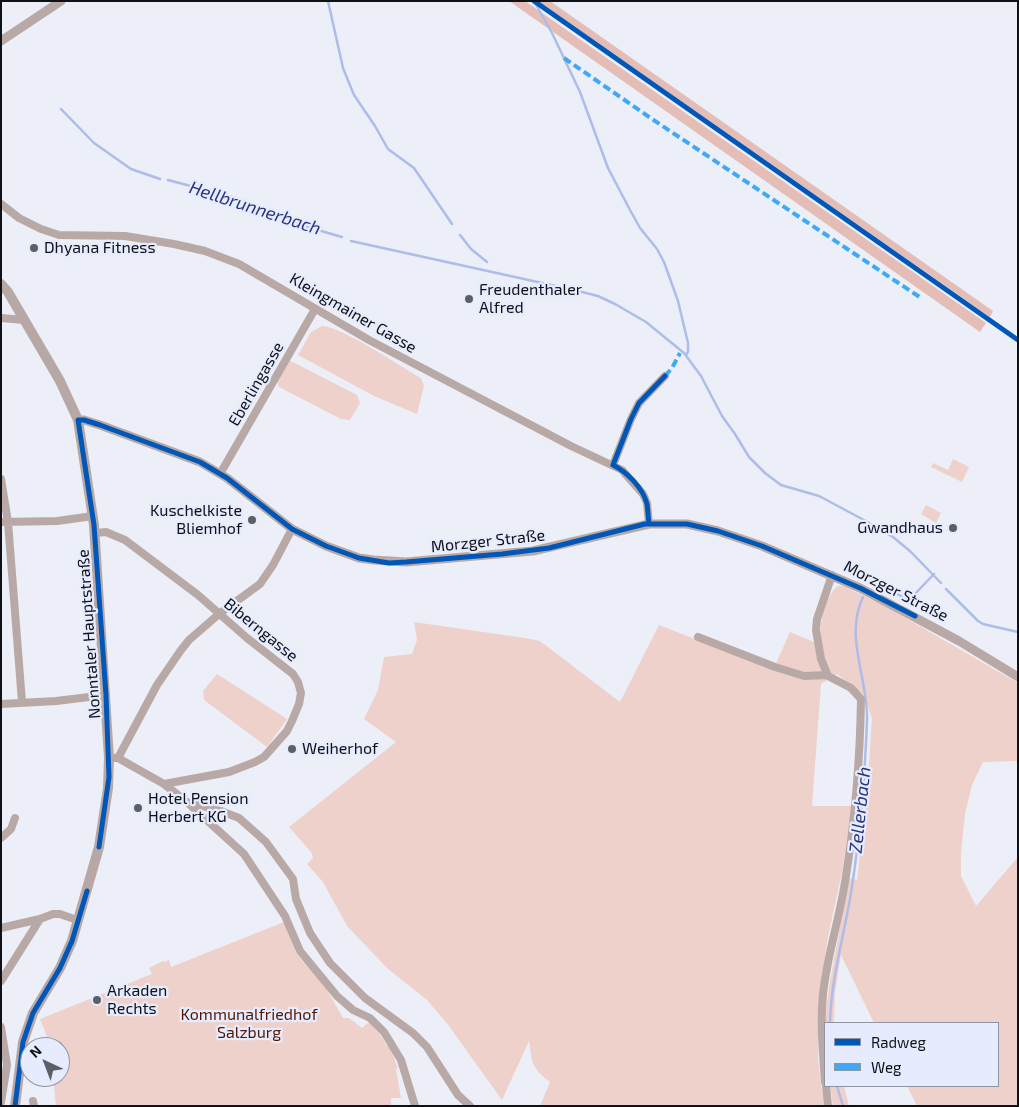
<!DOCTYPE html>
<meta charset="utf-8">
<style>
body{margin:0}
#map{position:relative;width:1019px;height:1107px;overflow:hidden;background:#eceff8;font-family:"Exo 2",sans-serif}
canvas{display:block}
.frame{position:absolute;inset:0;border:2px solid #0f1117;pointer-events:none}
.legend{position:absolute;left:824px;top:1022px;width:175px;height:65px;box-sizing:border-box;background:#e6ecfe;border:1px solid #9094a2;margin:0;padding:6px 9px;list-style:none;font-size:15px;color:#0f1117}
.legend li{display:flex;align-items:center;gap:10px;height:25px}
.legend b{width:25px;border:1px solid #9094a2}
.north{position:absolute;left:20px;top:1037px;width:50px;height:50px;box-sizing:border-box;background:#e6ecfe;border:1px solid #9094a2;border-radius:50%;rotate:317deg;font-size:14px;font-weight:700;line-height:20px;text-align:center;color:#0f1117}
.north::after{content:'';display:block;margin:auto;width:18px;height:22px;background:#5c5f66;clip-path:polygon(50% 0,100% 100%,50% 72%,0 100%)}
</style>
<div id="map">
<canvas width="1019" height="1107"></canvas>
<div class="frame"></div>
<ul class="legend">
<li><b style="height:6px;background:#0057b8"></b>Radweg</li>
<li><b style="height:6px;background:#3fa9f5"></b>Weg</li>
</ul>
<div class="north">N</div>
</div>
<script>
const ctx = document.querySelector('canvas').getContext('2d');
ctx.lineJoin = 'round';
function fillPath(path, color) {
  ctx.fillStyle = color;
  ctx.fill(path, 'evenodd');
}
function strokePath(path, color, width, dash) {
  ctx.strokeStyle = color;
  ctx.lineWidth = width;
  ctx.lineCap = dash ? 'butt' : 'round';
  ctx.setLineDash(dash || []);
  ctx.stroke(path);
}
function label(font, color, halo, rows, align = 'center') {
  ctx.font = font + ' "Exo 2",sans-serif';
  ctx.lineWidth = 4.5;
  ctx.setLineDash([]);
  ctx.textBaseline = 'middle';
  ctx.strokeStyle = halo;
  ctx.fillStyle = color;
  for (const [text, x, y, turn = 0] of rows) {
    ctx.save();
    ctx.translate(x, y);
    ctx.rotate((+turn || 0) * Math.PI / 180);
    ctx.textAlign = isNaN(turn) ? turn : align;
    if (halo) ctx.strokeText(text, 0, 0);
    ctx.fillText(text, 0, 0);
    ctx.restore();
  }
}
const green = new Path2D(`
 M322 326C341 326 401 367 421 378L424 386 417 414 374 396 298 355 311 332Z
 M289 360 357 395 360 403 350 420 341 419 279 387 277 381Z
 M953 459 969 467 962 482 931 467 933 463 948 470Z
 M926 505 941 513 936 523 921 514Z
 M838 586H843L885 606 1018 683V761L983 762 972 785 965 814 961 853V876L976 906 1018 857V1106H917L907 1086H998V1023H874L841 955 835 993 834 1023H825V1015L830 981 849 878 857 880 868 779 872 718 863 694 837 674 821 684 812 806H853L842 872 828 937 819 1001 818 1060 824 1106H540L550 1082C531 1068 532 1062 529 1041L502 1100 449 1026 427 1000 388 969 347 926 323 882 307 864 313 858 311 852 289 827 396 742 364 719 378 690 384 657 412 654 417 640 414 622 525 638 540 641 620 702 659 625 773 670 790 632 821 645C819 627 823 597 838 586Z
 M217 674 287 719 267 747 204 700 203 691Z
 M284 922 296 953 304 963 316 973 326 988 343 1018H349L362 1028 370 1021 376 1028 387 1046 389 1045 398 1068 396 1069 401 1098H391V1106H56L53 1077H60V1047H51L40 1019 152 974 149 968 163 961 164 962 169 960 171 967Z
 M830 1086H844L849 1106H833Z`);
const forest = new Path2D(`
 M509 1H525L986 323 980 332Z
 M538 1H550L993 311 990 317Z`);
const stream = new Path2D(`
 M328 1 343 68 354 95 375 126 388 149 414 168 452 224
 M534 1 552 33 580 92 608 168 630 210 640 228 657 249 664 262 678 301 688 343V352L686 355
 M61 109 94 143 131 169 160 179
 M168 180 236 198 304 226 342 237
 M460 235 471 249 487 262
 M351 241 574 290 598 296 615 304 646 322 684 353 701 376 722 416 735 434 749 457 765 473 781 485 819 496 864 520 893 537 911 552 941 583
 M871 581 907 599 913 596 934 574
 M946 589 978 621 983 624 1018 632
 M830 1023C831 979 844 936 851 893 860 836 865 777 867 719 868 678 844 637 863 597
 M837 1086 843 1106`);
const minor = new Path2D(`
 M1 204 19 218 41 229 59 235 125 236 174 244 205 251 239 264 369 340 571 446 622 470 643 494 647 503 649 524
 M1 318 24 320
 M613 465 631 419 639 403 665 376
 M220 474 315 309
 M1 479 8 522 22 702
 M1 522 57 521 93 516
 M95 533 106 532 125 540 198 595 247 638 293 674 298 682 301 693 299 704 292 721 287 731 264 757 255 762 229 772 164 784
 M698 637 775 667 804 676 827 675
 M1 704 56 701 106 695
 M109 758H118L164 784 188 803 244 854 285 916 300 951 337 996 353 1010 370 1018 384 1032 401 1060 415 1106
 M118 758 157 685 181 650 189 640 219 614 260 584 273 565 292 529
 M190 803 221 811 239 818 266 842 293 879 296 899 310 933 330 963 365 998 413 1033 427 1047 458 1095 470 1106
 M1 838 11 829 15 818
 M1 928 40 919 53 914H60L77 920
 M1 981 40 919
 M1 1027 7 1065 1 1102
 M825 1082C823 1053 820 1023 823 994 827 956 839 920 845 882 855 821 860 761 861 699L851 688 828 676 821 659 816 630 817 619 832 575
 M826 1086 828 1106
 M33 1101 34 1106`);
const tertiary = new Path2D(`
 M1 41 61 1
 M78 420H84L100 425 200 462 227 478 292 529 326 546 359 558 374 560 406 562 533 551 649 524H687L718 531 762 546 860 588 959 641 1018 677`);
const secondary = new Path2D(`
 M1 284 8 292 60 381 78 420 94 525 109 758 108 788 99 847 72 941 60 968 33 1013 23 1042 15 1106`);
const quiet = new Path2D(`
 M564 58 652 119 921 298
 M665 376 672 368 680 353`);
const cycleway = new Path2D(`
 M534 1 1018 340
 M649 524C648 517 648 510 647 504 643 488 627 472 613 465L631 419 639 403 665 376
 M99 847 109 777 106 695 94 525 78 420H84L100 425 200 462 227 478 292 529 326 546 359 558 389 563 406 562 502 554 549 548 645 524H687L718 531 762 546 860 588 915 616
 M15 1106 23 1042 33 1013 60 968 72 941 87 891`);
const markers = [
 [34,248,5,"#5c5f66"],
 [469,299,5,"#5c5f66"],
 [252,520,5,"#5c5f66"],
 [953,528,5,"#5c5f66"],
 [292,749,5,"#5c5f66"],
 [138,808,5,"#5c5f66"],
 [97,1000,5,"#5c5f66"]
];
const poiNames = [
 ["Dhyana Fitness",44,248],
 ["Freudenthaler",479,290],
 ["Alfred",479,308],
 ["Kuschelkiste",242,511,"right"],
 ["Bliemhof",242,529,"right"],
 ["Gwandhaus",943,528,"right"],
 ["Weiherhof",302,749],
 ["Hotel Pension",148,799],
 ["Herbert KG",148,817],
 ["Arkaden",107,991],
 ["Rechts",107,1009]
];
const streetNames = [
 ["Kleingmainer Gasse",353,313,30],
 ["Eberlingasse",256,384,-60],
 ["Morzger Straße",488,541,-6],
 ["Morzger Straße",896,591,27],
 ["Biberngasse",261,630,39],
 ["Nonntaler Hauptstraße",89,634,-94]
];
const parkNames = [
 ["Kommunalfriedhof",249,1015],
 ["Salzburg",249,1033]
];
const waterNames = [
 ["Hellbrunnerbach",255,208,18],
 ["Zellerbach",860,810,-84]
];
fillPath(green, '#efd1cb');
fillPath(forest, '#e4beb6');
strokePath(stream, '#aebce9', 2.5);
strokePath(minor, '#b9a9a6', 8);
strokePath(tertiary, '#b9a9a6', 9);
strokePath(secondary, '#b7a8a6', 10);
strokePath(quiet, '#3fa9f5', 4, [8, 4]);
strokePath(cycleway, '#0057b8', 5);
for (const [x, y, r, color] of markers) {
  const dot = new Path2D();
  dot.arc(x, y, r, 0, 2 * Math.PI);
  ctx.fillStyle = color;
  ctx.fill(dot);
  strokePath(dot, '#e6ecfe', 2);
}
label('16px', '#0f1117', '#e6ecfe', poiNames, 'left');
label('16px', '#0f1117', '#e6ecfe', streetNames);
label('16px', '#541601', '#e6ecfe', parkNames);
label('italic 18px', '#2a357d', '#e6ecfe', waterNames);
</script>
